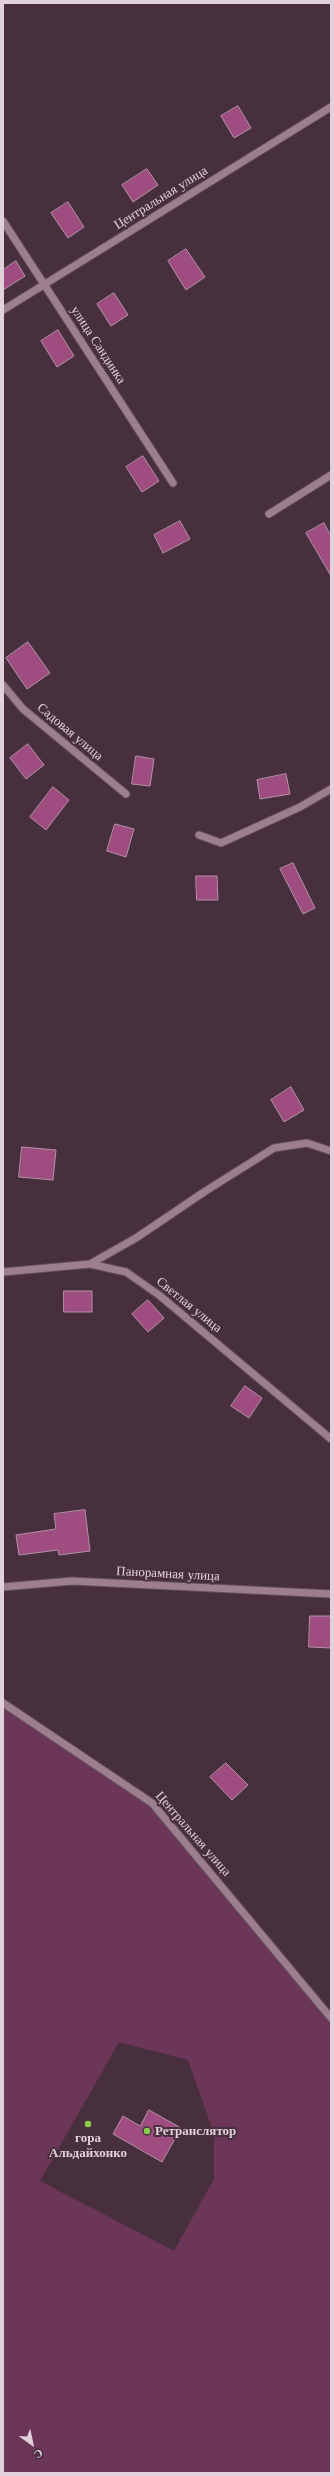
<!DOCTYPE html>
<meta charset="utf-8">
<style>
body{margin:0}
#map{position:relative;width:334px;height:2476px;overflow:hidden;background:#482f3e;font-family:"Libre Baskerville",serif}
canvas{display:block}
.frame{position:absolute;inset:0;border:4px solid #e2d1db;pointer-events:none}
.north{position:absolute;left:12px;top:2424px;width:40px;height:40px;-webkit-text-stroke:3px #482f3e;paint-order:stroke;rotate:147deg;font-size:11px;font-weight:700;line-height:16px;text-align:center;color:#e2d1db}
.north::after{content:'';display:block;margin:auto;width:14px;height:18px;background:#e2d1db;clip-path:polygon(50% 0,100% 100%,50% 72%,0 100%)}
</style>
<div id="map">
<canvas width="334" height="2476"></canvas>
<div class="frame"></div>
<div class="north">С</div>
</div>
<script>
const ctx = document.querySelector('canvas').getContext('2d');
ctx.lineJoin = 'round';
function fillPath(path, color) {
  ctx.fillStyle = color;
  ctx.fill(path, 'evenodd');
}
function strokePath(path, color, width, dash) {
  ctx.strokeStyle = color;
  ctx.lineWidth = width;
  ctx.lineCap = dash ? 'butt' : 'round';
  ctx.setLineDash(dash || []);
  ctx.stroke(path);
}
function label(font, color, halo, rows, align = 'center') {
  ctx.font = font + ' "Libre Baskerville",serif';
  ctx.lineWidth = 4;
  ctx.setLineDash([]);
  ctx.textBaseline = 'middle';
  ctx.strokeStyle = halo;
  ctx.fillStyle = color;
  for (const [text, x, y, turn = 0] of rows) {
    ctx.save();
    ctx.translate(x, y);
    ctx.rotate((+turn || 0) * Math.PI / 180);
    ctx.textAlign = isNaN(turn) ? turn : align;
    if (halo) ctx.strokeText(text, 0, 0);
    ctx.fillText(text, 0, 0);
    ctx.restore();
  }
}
const green = new Path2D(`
 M3 1703 152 1803 331 2018V2473H3ZM119 2042 188 2060 214 2134V2179L174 2251 40 2181Z`);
const building = new Path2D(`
 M238 106 251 128 234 138 221 116Z
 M147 169 158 185 133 202 122 185Z
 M68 202 84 227 68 238 51 213Z
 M186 249 205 277 186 290 168 261Z
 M16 261 25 276 3 290V270Z
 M114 293 128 315 111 326 97 304Z
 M58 330 74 356 57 367 41 341Z
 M143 456 159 481 142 492 126 467Z
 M180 521 190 539 163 553 154 535Z
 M324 523 331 536V576L306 533Z
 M28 642 50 673 27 689 6 658Z
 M28 744 44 765 26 779 10 758Z
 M136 756 154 759 150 786 132 784Z
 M286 774 290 794 260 799 257 780Z
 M53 787 69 800 46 830 30 817Z
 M115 824 134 829 126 857 107 851Z
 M293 863 315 908 303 914 280 869Z
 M196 876H217L218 900H197Z
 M291 1087 304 1110 284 1122 271 1100Z
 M22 1147 56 1150 53 1180 19 1177Z
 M64 1291H92V1312H64Z
 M148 1300 164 1318 148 1332 132 1314Z
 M245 1386 262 1398 249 1418 231 1406Z
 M85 1510 90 1551 59 1555 58 1550 19 1555 16 1535 56 1529 54 1514Z
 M310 1616H331V1648L309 1647Z
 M226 1763 248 1785 232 1800 210 1777Z
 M149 2110 181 2128 162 2162 113 2134 123 2116 140 2126Z`);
const minor = new Path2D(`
 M3 221 173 483
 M3 310 331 107
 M269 514 331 475
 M3 685 23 709 126 794
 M199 835 221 843 300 807 331 789
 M90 1264 136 1238 204 1192 274 1148 307 1143 331 1151
 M3 1272 90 1264 126 1272 159 1295 331 1439
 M3 1587 72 1581 331 1594
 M3 1703 152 1803 331 2018`);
const markers = [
 [88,2124,4,"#88cf49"],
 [147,2131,4,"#88cf49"]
];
const streetNames = [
 ["Центральная улица",161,198,-32],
 ["улица Сандинка",98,345,57],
 ["Садовая улица",70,732,40],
 ["Светлая улица",189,1305,39],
 ["Панорамная улица",168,1574,3],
 ["Центральная улица",193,1834,49]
];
const poiNames = [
 ["Ретранслятор",155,2131],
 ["гора",88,2138,"center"],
 ["Альдайхонко",88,2153,"center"]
];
fillPath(green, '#6c3658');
fillPath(building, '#9f4c81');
strokePath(building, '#b293a5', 1);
strokePath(minor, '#634e5c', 9);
strokePath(minor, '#9c7e8f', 7);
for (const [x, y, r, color] of markers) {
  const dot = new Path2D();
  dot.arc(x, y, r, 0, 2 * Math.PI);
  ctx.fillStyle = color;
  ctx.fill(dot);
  strokePath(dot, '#482f3e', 1.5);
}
label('13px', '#e2d1db', '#482f3e', streetNames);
label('bold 13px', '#e2d1db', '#482f3e', poiNames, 'left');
</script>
